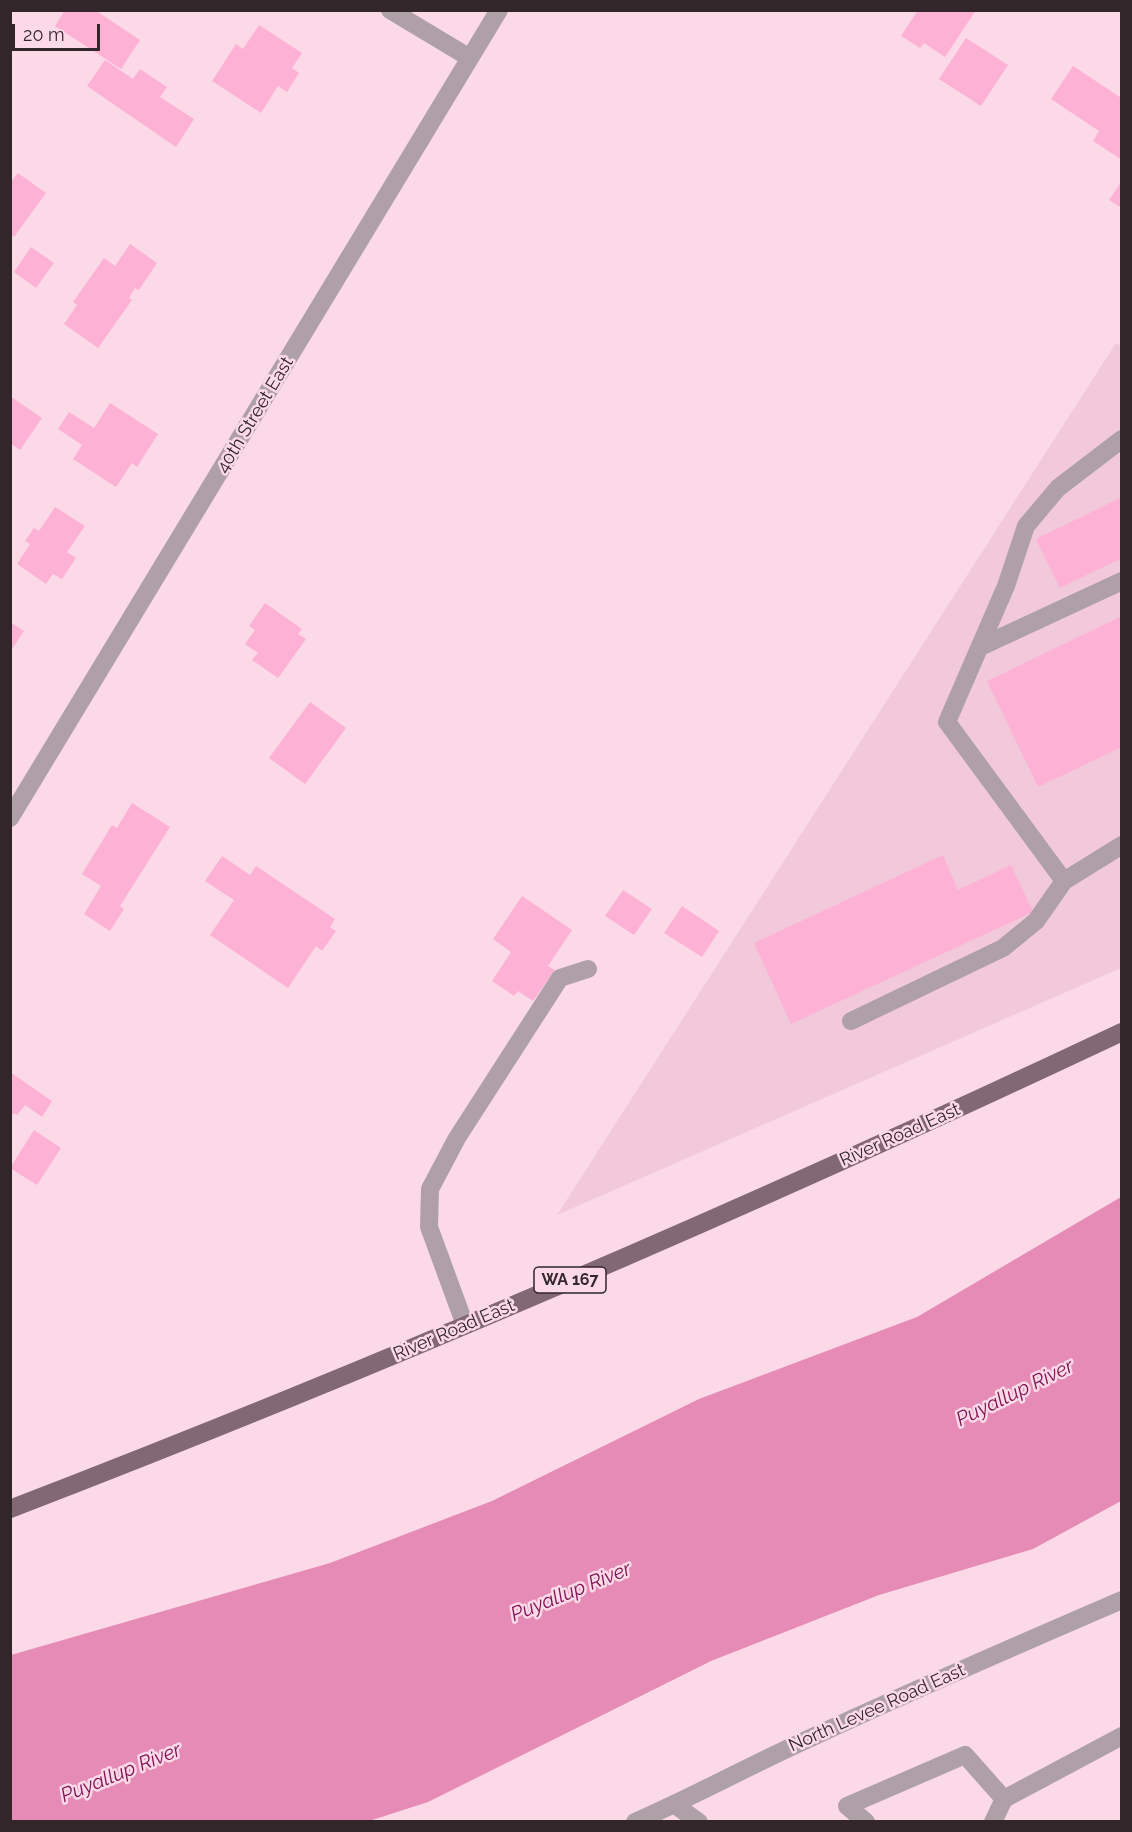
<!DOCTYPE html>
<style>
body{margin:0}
#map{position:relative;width:1132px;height:1832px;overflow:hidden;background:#fbd9e7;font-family:Raleway,sans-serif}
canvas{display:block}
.frame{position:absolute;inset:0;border:12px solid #32262b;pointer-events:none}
.scale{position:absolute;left:12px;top:24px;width:88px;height:27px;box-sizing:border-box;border:3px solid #32262b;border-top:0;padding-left:8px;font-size:18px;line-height:21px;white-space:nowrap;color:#32262b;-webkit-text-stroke:4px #fbd9e7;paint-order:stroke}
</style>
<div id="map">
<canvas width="1132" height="1832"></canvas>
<div class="frame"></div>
<div class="scale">20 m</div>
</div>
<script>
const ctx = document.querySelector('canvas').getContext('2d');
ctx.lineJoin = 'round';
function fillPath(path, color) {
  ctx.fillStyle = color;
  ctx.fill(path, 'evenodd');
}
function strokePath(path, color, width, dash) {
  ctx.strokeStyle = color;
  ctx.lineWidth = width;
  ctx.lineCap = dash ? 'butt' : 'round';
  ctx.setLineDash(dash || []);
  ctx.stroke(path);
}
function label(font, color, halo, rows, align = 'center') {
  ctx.font = font + ' Raleway,sans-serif';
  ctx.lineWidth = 5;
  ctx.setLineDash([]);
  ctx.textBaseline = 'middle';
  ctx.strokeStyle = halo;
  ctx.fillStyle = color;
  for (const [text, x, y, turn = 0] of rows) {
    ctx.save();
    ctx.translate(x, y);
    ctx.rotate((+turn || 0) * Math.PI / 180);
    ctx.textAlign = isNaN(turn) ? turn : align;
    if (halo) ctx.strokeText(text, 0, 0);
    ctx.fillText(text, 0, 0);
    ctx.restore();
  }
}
const built = new Path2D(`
 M1116 343 1121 346V968L557 1215Z`);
const water = new Path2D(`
 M1121 1197V1501L1033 1549 879 1595 711 1661 428 1802 369 1821H11V1655L330 1563 492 1501 699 1399 917 1317Z`);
const building = new Path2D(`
 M65 10H95L140 40 121 69 55 26Z
 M918 10H976L945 57 924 43 920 48 901 36Z
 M259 25 302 53 292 68 299 73 287 92 278 86 261 113 212 81 236 44 243 49Z
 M966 38 1008 65 981 106 939 79Z
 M105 60 133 79 140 69 167 87 160 97 194 119 176 147 87 86Z
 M1073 66 1120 97 1122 94V160L1093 141 1099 131 1051 99Z
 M18 173 46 193 14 237 10 234V183Z
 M1122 181V208L1109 200Z
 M130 244 157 263 139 290 135 288 129 298 132 300 98 348 64 324 77 305 73 302 104 258 115 266Z
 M31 247 54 263 36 288 14 272Z
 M10 396 42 418 20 450 10 443Z
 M110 403 158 434 137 467 132 463 116 487 73 459 82 445 58 429 69 412 94 428Z
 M1122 497V558L1060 588 1036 539Z
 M55 507 85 526 67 552 76 558 62 579 53 574 46 584 17 564 30 544 25 541 34 528 39 531Z
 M265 603 302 629 298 634 306 639 278 678 252 660 258 653 245 644 255 630 249 626Z
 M1122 616V747L1038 787 987 681Z
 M10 622 24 631 10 652Z
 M310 702 346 728 305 784 269 758Z
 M132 803 170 827 120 906 124 909 110 931 84 914 101 886 82 874 112 825 117 828Z
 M943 855 958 890 1011 865 1033 912 791 1024 754 943Z
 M222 856 250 875 256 866 335 919 330 927 336 931 322 951 316 946 288 988 210 935 234 900 205 881Z
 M623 890 652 909 634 935 605 916Z
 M522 896 572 930 548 966 555 970 533 1001 518 991 514 996 492 981 511 952 493 939Z
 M682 906 719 931 702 957 664 933Z
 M10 1072 52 1101 42 1117 25 1105 17 1115 14 1113 10 1119Z
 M34 1130 61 1148 37 1185 10 1168Z`);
const minor = new Path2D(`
 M390 10 470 58
 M980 647 1122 581
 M10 818 499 10
 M1064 881 947 722 1006 586 1026 526 1058 488 1122 439
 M851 1021 1003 948 1036 921 1064 881 1122 845
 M465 1325 429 1227 430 1189 457 1138 560 978 588 969
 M675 1805 699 1822
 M635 1822C692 1797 747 1767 804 1741 909 1692 1015 1646 1122 1600
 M866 1822 847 1806 965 1755 1004 1799
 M993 1822 1004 1799 1122 1736`);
const major = new Path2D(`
 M10 1509C387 1364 757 1204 1122 1032`);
const shields = [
 [570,1280,72]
];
const shieldNames = [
 ["WA 167",570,1280]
];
const streetNames = [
 ["40th Street East",255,415,-59],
 ["River Road East",900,1135,-24],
 ["River Road East",454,1330,-23],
 ["North Levee Road East",877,1708,-24]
];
const waterNames = [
 ["Puyallup River",1015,1393,-26],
 ["Puyallup River",571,1592,-22],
 ["Puyallup River",121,1773,-22]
];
fillPath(built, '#f2c9db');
fillPath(water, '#e68ab6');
fillPath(building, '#fdb1d4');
strokePath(minor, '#aea0a6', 18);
strokePath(major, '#816873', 18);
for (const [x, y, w] of shields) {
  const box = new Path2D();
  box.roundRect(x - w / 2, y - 13, w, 26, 4.5);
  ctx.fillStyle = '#fbd9e7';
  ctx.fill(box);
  strokePath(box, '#32262b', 1.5);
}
label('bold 16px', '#32262b', null, shieldNames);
label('18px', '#32262b', '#fbd9e7', streetNames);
label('italic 20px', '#801354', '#fbd9e7', waterNames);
</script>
